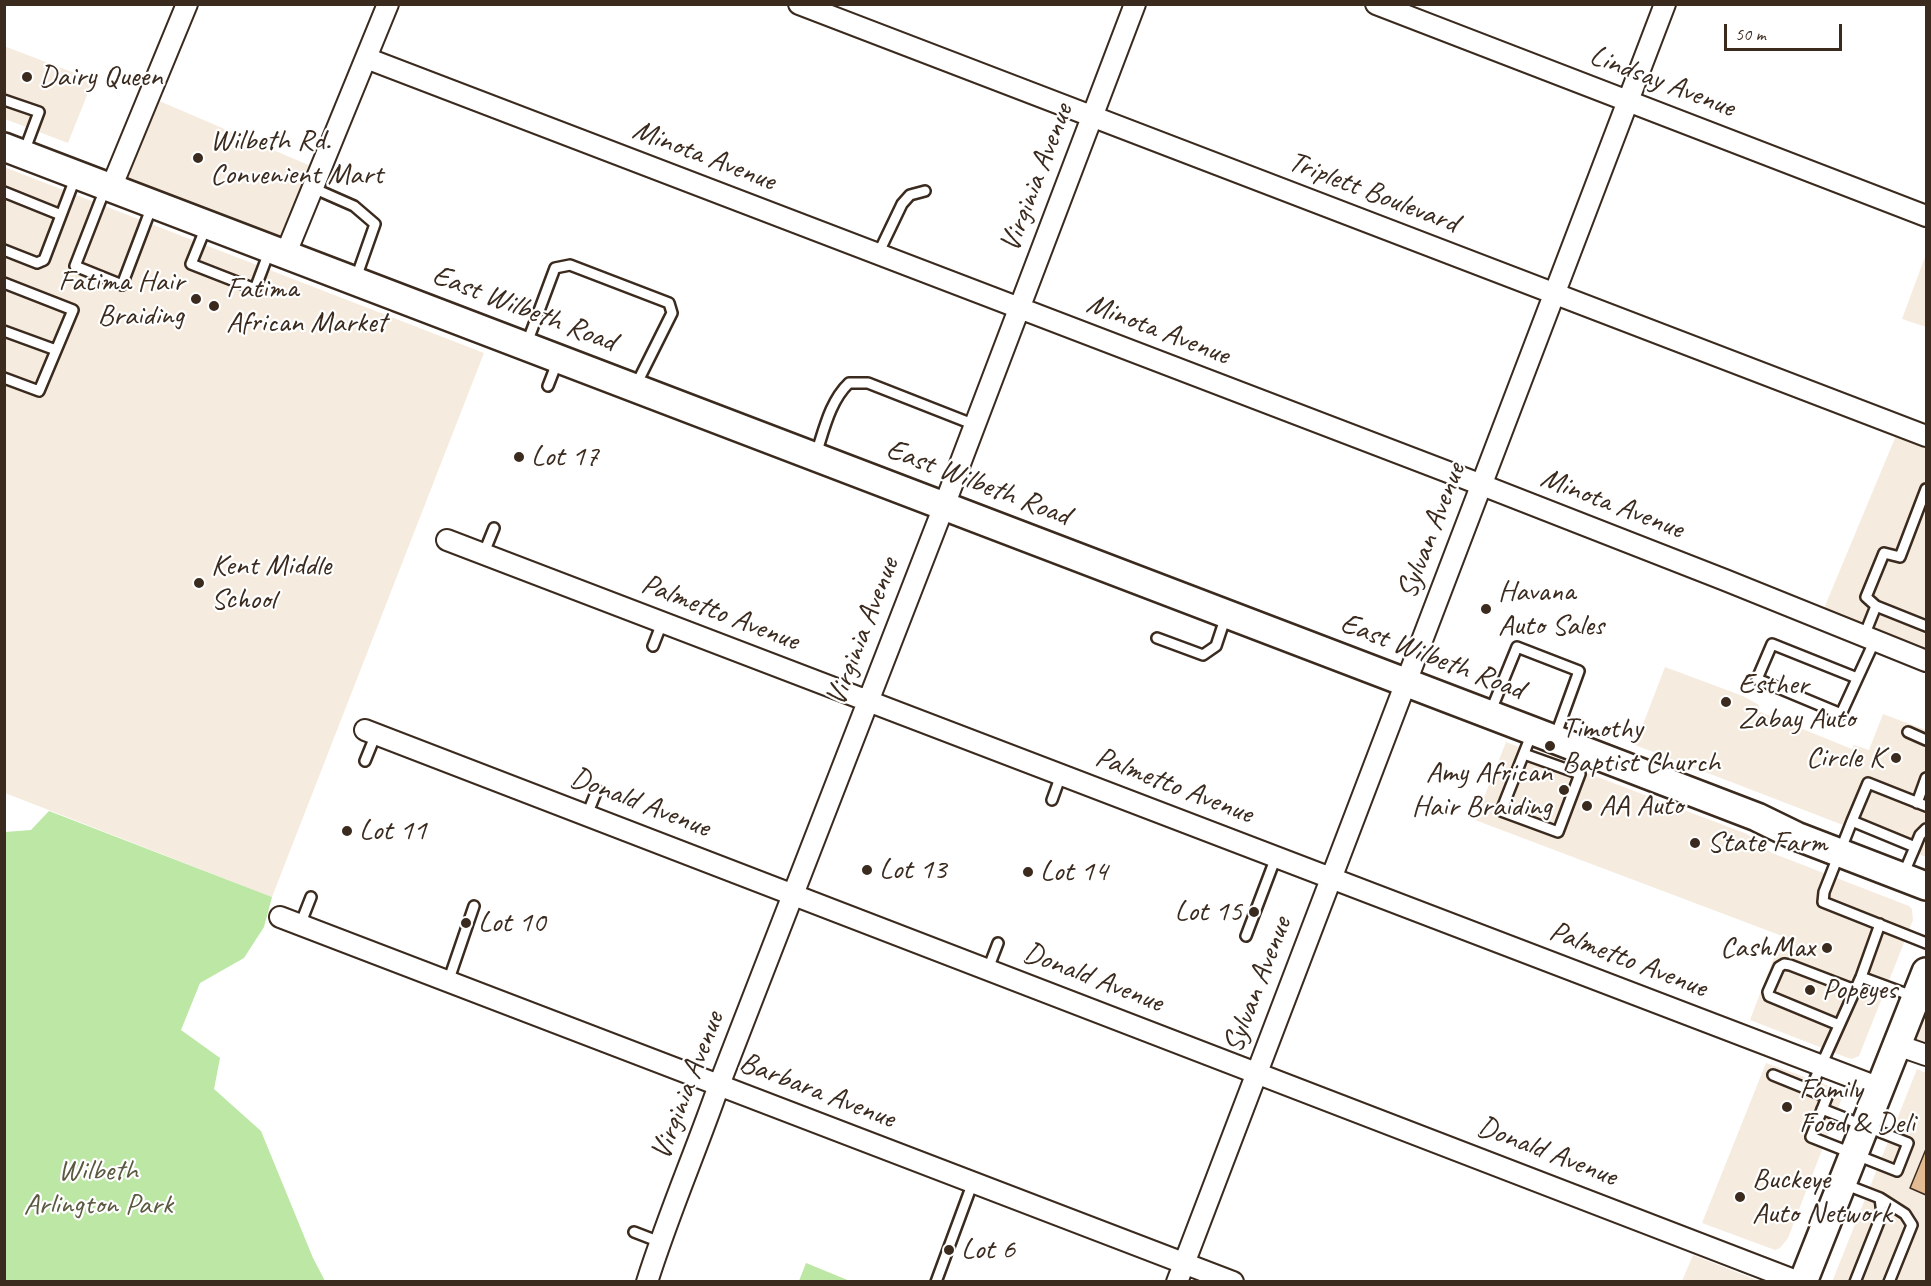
<!DOCTYPE html>
<style>
body{margin:0}
#map{position:relative;width:1931px;height:1286px;overflow:hidden;background:#fff;font-family:Caveat,sans-serif}
canvas{display:block}
.frame{position:absolute;inset:0;border:6px solid #3b2a1e;pointer-events:none}
.scale{position:absolute;left:1724px;top:24px;width:118px;height:27px;box-sizing:border-box;border:3px solid #3b2a1e;border-top:0;padding-left:8px;font-size:18px;line-height:21px;white-space:nowrap;color:#3b2a1e;-webkit-text-stroke:4px #fff;paint-order:stroke}
</style>
<div id="map">
<canvas width="1931" height="1286"></canvas>
<div class="frame"></div>
<div class="scale">50 m</div>
</div>
<script>
const ctx = document.querySelector('canvas').getContext('2d');
ctx.lineJoin = 'round';
function fillPath(path, color) {
  ctx.fillStyle = color;
  ctx.fill(path, 'evenodd');
}
function strokePath(path, color, width, dash) {
  ctx.strokeStyle = color;
  ctx.lineWidth = width;
  ctx.lineCap = dash ? 'butt' : 'round';
  ctx.setLineDash(dash || []);
  ctx.stroke(path);
}
function label(font, color, halo, rows, align = 'center') {
  ctx.font = font + ' Caveat,sans-serif';
  ctx.lineWidth = 4.5;
  ctx.setLineDash([]);
  ctx.textBaseline = 'middle';
  ctx.strokeStyle = halo;
  ctx.fillStyle = color;
  for (const [text, x, y, turn = 0] of rows) {
    ctx.save();
    ctx.translate(x, y);
    ctx.rotate((+turn || 0) * Math.PI / 180);
    ctx.textAlign = isNaN(turn) ? turn : align;
    if (halo) ctx.strokeText(text, 0, 0);
    ctx.fillText(text, 0, 0);
    ctx.restore();
  }
}
const built = new Path2D(`
 M4 46 93 80 68 143 5 119Z
 M150 97 320 170 286 253 111 188Z
 M4 167 484 353 272 897 5 793Z
 M1926 254V327L1902 319Z
 M1900 426 1926 436V661L1820 618Z
 M1665 667 1743 696 1759 705 1758 711 1852 749 1854 745 1869 750 1883 714 1926 730V857L1635 745Z
 M1506 742 1747 834 1772 853 1909 906 1912 909 1913 920 1859 1056 1852 1059 1848 1058 1750 1020 1782 936 1475 820Z
 M1926 972V1055L1897 1045Z
 M1766 1063 1835 1088 1842 1098 1788 1238 1780 1248 1775 1250 1702 1223Z
 M1917 1069 1926 1073V1281L1832 1282Z
 M1693 1255 1759 1281H1682Z`);
const green = new Path2D(`
 M49 811 272 897 264 927 244 958 200 983 181 1030 220 1058 214 1089 261 1131 313 1258 325 1281H5V832L31 830Z
 M806 1263 850 1281H799Z`);
const building = new Path2D(`
 M1926 1149V1195L1910 1188Z`);
const service = new Path2D(`
 M4 100 39 112 24 152
 M313 188 354 206 375 224 356 278
 M105 189 75 266 122 285 152 206
 M4 192 61 215
 M206 227 191 264 255 289 269 252
 M4 250 37 263 44 260 76 176
 M878 254 902 204 910 195 925 191
 M4 283 73 310 39 391 4 378
 M4 331 56 350
 M527 343 555 268 570 265 669 303 672 313 636 385
 M548 386 558 360
 M816 454C824 430 830 401 849 383H868L975 425
 M483 555 494 528
 M1876 606 1926 626
 M1864 636 1876 606 1866 597 1884 553 1900 557 1926 489
 M1157 638 1203 655 1216 646 1226 616
 M653 646 662 623
 M1857 678 1772 644 1757 679 1841 714 1875 640
 M1490 713 1517 647 1579 671 1555 737
 M1908 732 1926 740
 M1524 754 1580 774 1558 832 1501 811 1532 733
 M365 761 376 734
 M1052 800 1061 775
 M1917 803 1926 778
 M587 815 597 790
 M1852 821 1868 783 1926 806
 M1915 847 1920 835 1926 829
 M1903 875 1915 847 1852 821 1824 892 1823 902 1926 943
 M300 925 311 897
 M1246 936 1276 857
 M988 969 998 943
 M1861 977 1915 997
 M448 982 474 906
 M1839 1025 1769 996 1768 992 1779 967 1784 964 1790 965 1855 990
 M1773 1075 1810 1090
 M1822 1109 1908 1143 1897 1171 1811 1137 1827 1097 1810 1090 1861 977 1880 924
 M1844 1184 1880 1198 1882 1214 1855 1282
 M1880 1198 1905 1214 1912 1225 1889 1282
 M634 1232 660 1242
 M936 1282 973 1182`);
const minor = new Path2D(`
 M799 4 1926 436
 M1376 4 1926 216
 M366 58 1482 485 1725 580 1926 661
 M111 188 187 4
 M286 253 388 4
 M447 540 1880 1088
 M365 730 1799 1282
 M280 917 1233 1282
 M1897 1045 1926 1055
 M647 1282C668 1215 696 1151 719 1085L944 506 1135 4
 M1177 1282 1665 4`);
const secondary = new Path2D(`
 M4 147 1533 731 1757 817 1796 836 1926 886
 M1803 1282 1926 972`);
const markers = [
 [27,77,6,"#3b2a1e"],
 [198,158,6,"#3b2a1e"],
 [196,299,6,"#3b2a1e"],
 [214,306,6,"#3b2a1e"],
 [519,457,6,"#3b2a1e"],
 [199,583,6,"#3b2a1e"],
 [1486,609,6,"#3b2a1e"],
 [1726,702,6,"#3b2a1e"],
 [1550,746,6,"#3b2a1e"],
 [1896,758,6,"#3b2a1e"],
 [1564,790,6,"#3b2a1e"],
 [1587,806,6,"#3b2a1e"],
 [347,831,6,"#3b2a1e"],
 [1695,843,6,"#3b2a1e"],
 [867,870,6,"#3b2a1e"],
 [1028,872,6,"#3b2a1e"],
 [1254,912,6,"#3b2a1e"],
 [466,923,6,"#3b2a1e"],
 [1827,948,6,"#3b2a1e"],
 [1810,990,6,"#3b2a1e"],
 [1787,1107,6,"#3b2a1e"],
 [1740,1197,6,"#3b2a1e"],
 [949,1250,6,"#3b2a1e"]
];
const poiNames = [
 ["Dairy Queen",39,77],
 ["Wilbeth Rd.",210,141],
 ["Convenient Mart",210,175],
 ["Fatima Hair",184,282,"right"],
 ["Braiding",184,316,"right"],
 ["Fatima",226,289],
 ["African Market",226,323],
 ["Lot 17",531,457],
 ["Kent Middle",211,566],
 ["School",211,600],
 ["Havana",1498,592],
 ["Auto Sales",1498,626],
 ["Esther",1738,685],
 ["Zabay Auto",1738,719],
 ["Timothy",1562,729],
 ["Baptist Church",1562,763],
 ["Circle K",1884,758,"right"],
 ["Amy African",1552,773,"right"],
 ["Hair Braiding",1552,807,"right"],
 ["AA Auto",1599,806],
 ["Lot 11",359,831],
 ["State Farm",1707,843],
 ["Lot 13",879,870],
 ["Lot 14",1040,872],
 ["Lot 15",1242,912,"right"],
 ["Lot 10",478,923],
 ["CashMax",1815,948,"right"],
 ["Popeyes",1822,990],
 ["Family",1799,1090],
 ["Food & Deli",1799,1124],
 ["Buckeye",1752,1180],
 ["Auto Network",1752,1214],
 ["Lot 6",961,1250]
];
const streetNames = [
 ["Lindsay Avenue",1662,82,21],
 ["Minota Avenue",704,156,21],
 ["Virginia Avenue",1037,178,-69],
 ["Triplett Boulevard",1373,193,21],
 ["East Wilbeth Road",524,309,21],
 ["Minota Avenue",1158,330,21],
 ["East Wilbeth Road",978,483,21],
 ["Minota Avenue",1612,504,21],
 ["Sylvan Avenue",1432,531,-69],
 ["Palmetto Avenue",720,613,21],
 ["Virginia Avenue",863,632,-69],
 ["East Wilbeth Road",1432,657,21],
 ["Palmetto Avenue",1174,786,21],
 ["Donald Avenue",640,803,21],
 ["Palmetto Avenue",1628,960,21],
 ["Donald Avenue",1093,978,21],
 ["Sylvan Avenue",1258,985,-69],
 ["Virginia Avenue",688,1086,-69],
 ["Barbara Avenue",817,1091,21],
 ["Donald Avenue",1547,1152,21]
];
const parkNames = [
 ["Wilbeth",98,1171],
 ["Arlington Park",98,1205]
];
fillPath(built, '#f6ebdf');
fillPath(green, '#bce7a4');
fillPath(building, '#e2bb93');
strokePath(building, '#3b2a1e', 1.5);
strokePath(service, '#3b2a1e', 14);
strokePath(minor, '#3b2a1e', 24);
strokePath(secondary, '#3b2a1e', 32);
strokePath(service, '#fff', 9);
strokePath(minor, '#fff', 20);
strokePath(secondary, '#fff', 27);
for (const [x, y, r, color] of markers) {
  const dot = new Path2D();
  dot.arc(x, y, r, 0, 2 * Math.PI);
  ctx.fillStyle = color;
  ctx.fill(dot);
  strokePath(dot, '#fff', 2);
}
label('30px', '#3b2a1e', '#fff', poiNames, 'left');
label('30px', '#3b2a1e', '#fff', streetNames);
label('30px', '#5b5940', '#fff', parkNames);
</script>
